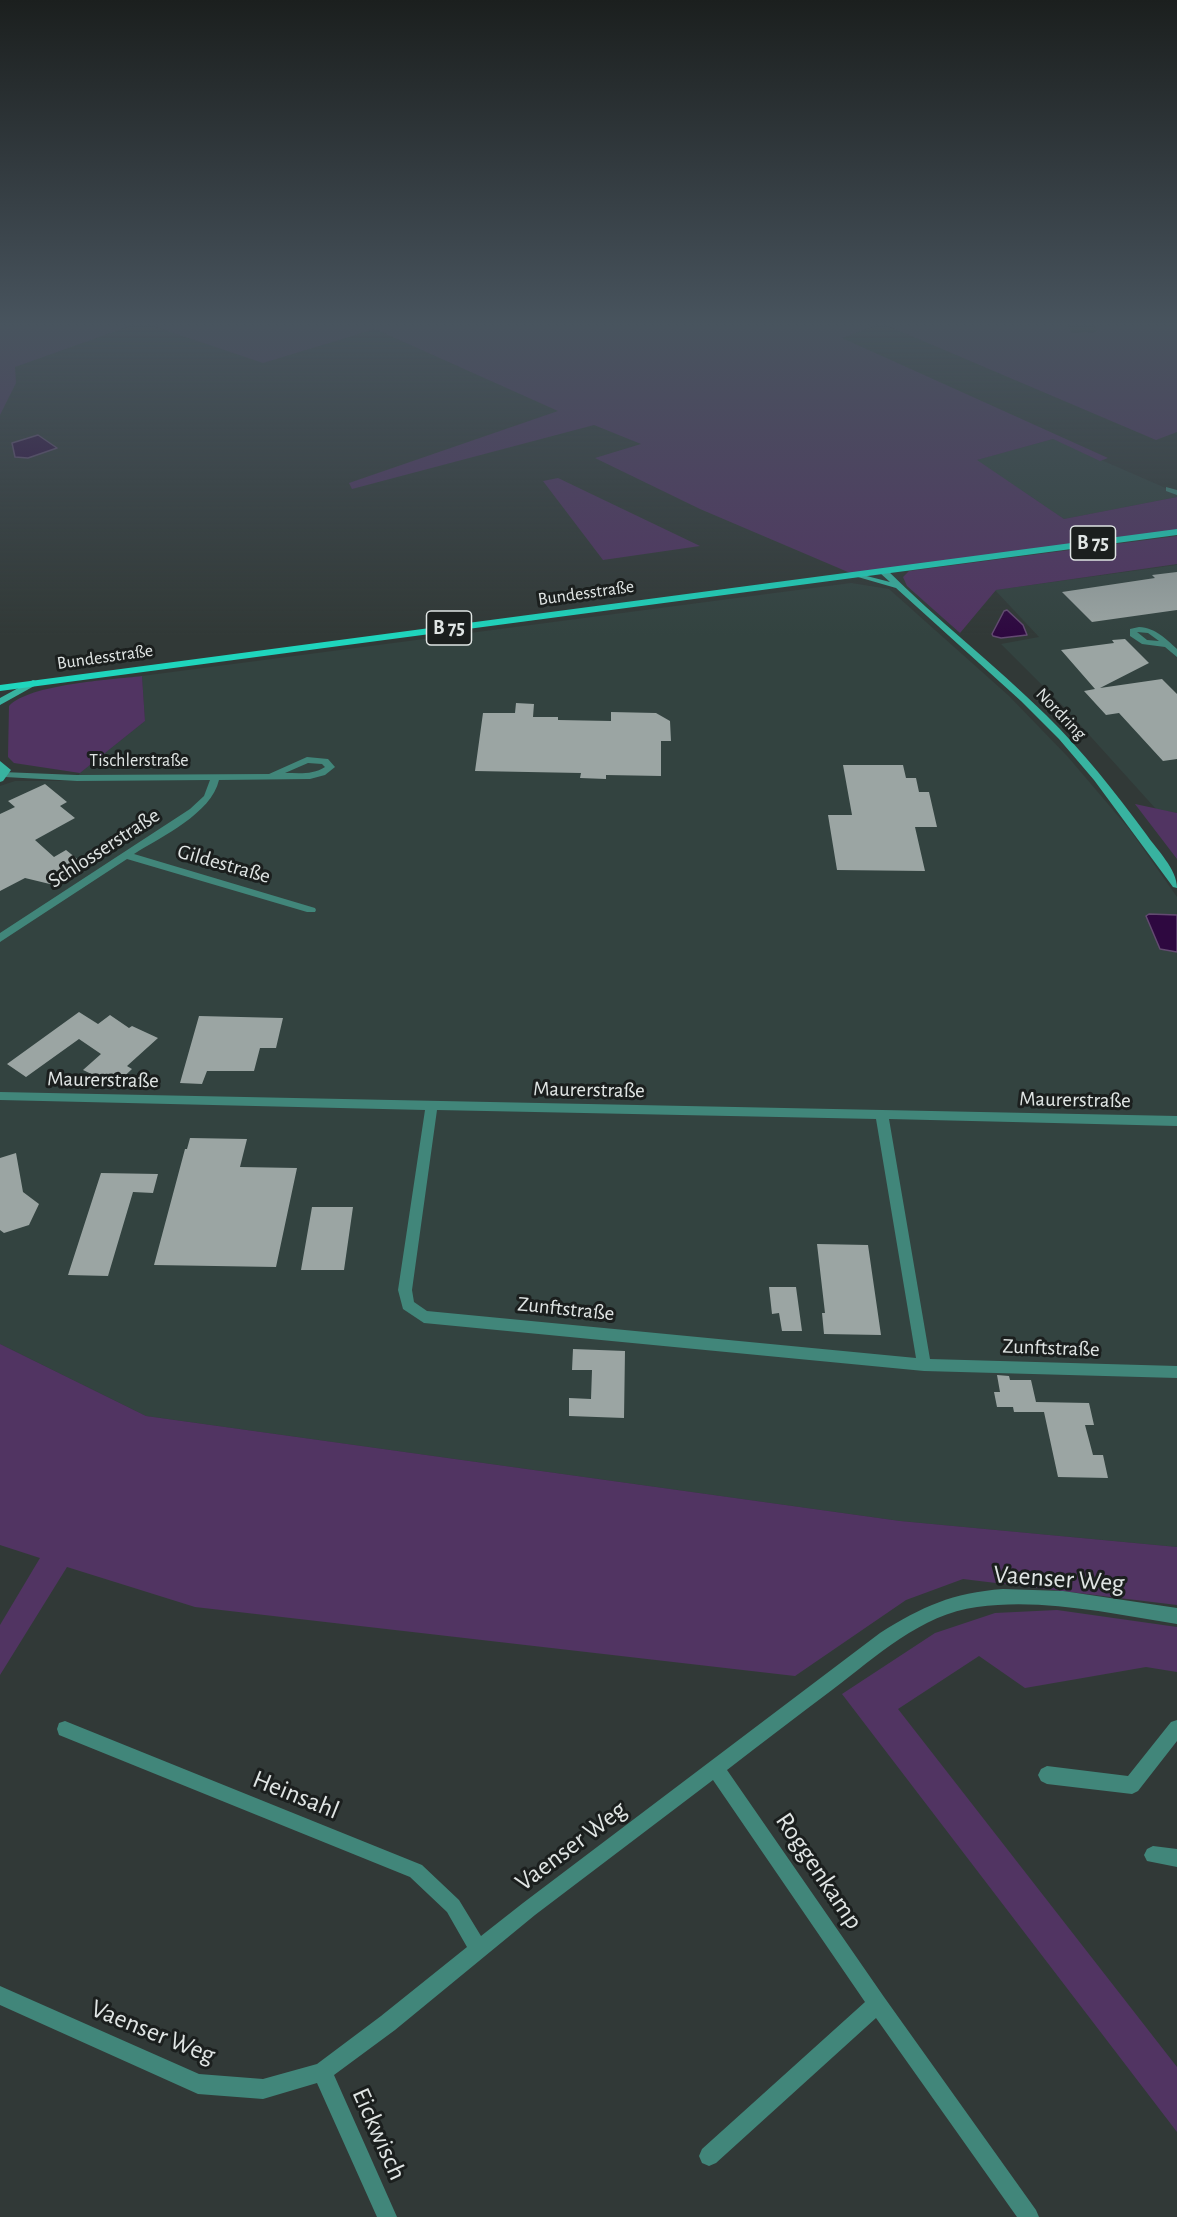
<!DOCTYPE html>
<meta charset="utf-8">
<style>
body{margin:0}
canvas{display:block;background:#313937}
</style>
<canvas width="1177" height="2217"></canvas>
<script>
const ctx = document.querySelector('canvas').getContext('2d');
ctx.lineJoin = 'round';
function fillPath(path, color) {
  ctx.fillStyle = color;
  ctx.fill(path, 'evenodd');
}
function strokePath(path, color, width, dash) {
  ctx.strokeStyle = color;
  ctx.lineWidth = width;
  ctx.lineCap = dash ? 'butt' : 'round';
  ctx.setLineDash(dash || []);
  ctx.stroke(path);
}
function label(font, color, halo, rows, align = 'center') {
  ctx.font = font + ' "Alegreya Sans",sans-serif';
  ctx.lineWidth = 6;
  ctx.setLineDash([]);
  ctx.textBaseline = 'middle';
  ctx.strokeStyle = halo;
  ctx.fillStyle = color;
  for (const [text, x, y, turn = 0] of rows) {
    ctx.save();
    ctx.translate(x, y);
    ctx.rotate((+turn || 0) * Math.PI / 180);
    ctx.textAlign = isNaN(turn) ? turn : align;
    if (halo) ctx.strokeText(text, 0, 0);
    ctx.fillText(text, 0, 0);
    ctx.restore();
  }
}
const built = new Path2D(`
 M1053 439 1177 493V497L1064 519 976 460Z
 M1177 565V813L1156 809 1064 707 1001 644 1039 637 995 590Z
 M851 583 889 589 1009 696 1068 757 1130 830 1177 897V1547L900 1521 146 1416 0 1344V786L15 781H75L80 773 145 721 142 676Z`);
const green = new Path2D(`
 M0 326H130L15 367 16 383 0 415Z
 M153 326H875L842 338 1108 458 1100 461 1053 439 977 460 1064 519 1177 497V532L855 575 700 509 595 458 641 444 594 425 352 489 349 483 558 411 375 329 263 363Z
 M888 326H1068L1072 333 1097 332 1094 326H1177V432L1156 440Z
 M558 478 700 546 603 560 543 481Z
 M1177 536V564L996 590 960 633 907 586 903 577 909 571Z
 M142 676 145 721 80 773 14 763 8 757 9 706C30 684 110 680 142 676Z
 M1135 804 1177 813V859Z
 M0 1344 146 1416 900 1521 1177 1547V1605L963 1579 906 1600 795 1676 195 1607 67 1567 0 1675V1625L40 1558 0 1545Z
 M1057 1610 1177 1627V1672L1146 1667 1025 1688 979 1656 898 1709 1177 2067V2132L842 1694 935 1633 995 1613Z`);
const water = new Path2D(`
 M38 435 57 448 28 458 15 457 12 443Z
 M1007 610 1023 625 1027 635 1001 638 993 636 992 634 1004 611Z
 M1149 914 1177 915V952L1160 949 1146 916Z`);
const building = new Path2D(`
 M1177 572V610L1092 622 1062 592 1155 578 1152 575Z
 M1125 639 1149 663 1100 688 1162 679 1177 694V759L1163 761 1119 713 1106 715 1084 691 1095 689 1061 650 1114 643 1112 640Z
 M516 703 534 704 533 717H558V720L611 721V712L656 713 670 721 671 741H661V776L606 775V779L580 778 581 773 475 771 483 713H515Z
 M843 765H903L906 778H916L919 792H929L937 827H915L925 871 837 870 828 815H852Z
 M45 784 67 802 60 806 75 818 35 840 54 857 66 850 81 862 78 871 63 879 58 886 25 878 0 891V814L15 807 8 801Z
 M79 1012 98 1024 110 1015 129 1028 132 1026 158 1038 127 1066 132 1069 115 1085 83 1070 101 1054 79 1039 26 1077 7 1064Z
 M199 1016 283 1018 276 1048H260L254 1071H207L202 1084 180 1083Z
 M190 1138 247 1139 240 1167 297 1168 276 1267 154 1265 185 1149H187Z
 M16 1153 23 1192 39 1204 29 1225 4 1233 0 1230V1158Z
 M101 1173 158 1174 153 1193 133 1192 108 1276 68 1275Z
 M312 1207H353L344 1270H301Z
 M817 1244 868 1245 881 1335 824 1334 822 1313H825Z
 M769 1287H796L802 1331H782L779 1313 772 1314Z
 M573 1349 625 1351 624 1418 569 1416V1398L591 1399 592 1370H572Z
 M997 1375 1009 1376 1010 1380H1031L1036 1402 1089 1403 1094 1425H1085L1093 1455H1103L1108 1478 1058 1477 1044 1412H1014L1013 1407H997L994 1392H1000Z`);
const street = new Path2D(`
 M1166 487 1177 490V495L1166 491Z
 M1139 627C1156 628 1166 639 1177 649V657L1165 647 1142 644 1130 636V629ZM1137 632 1148 633 1159 641 1147 640Z
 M307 757 328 759 335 767 325 775 310 779 219 780C211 814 162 836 134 854L315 908 316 910 315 912H307L127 859 0 942V933L190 809 204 796 210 780 77 781 5 777 0 774 2 772 77 775 269 774ZM308 763 322 764 325 767C313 775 299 773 285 773Z
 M0 1092 1177 1116V1126L889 1119 930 1359 1177 1366V1378L924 1371 424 1323 403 1309 398 1290 425 1110 0 1100ZM437 1110 876 1119 916 1358 427 1311 414 1302 412 1290Z
 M1003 1589 1063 1591 1177 1608V1624C1112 1614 1044 1598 977 1607 921 1614 876 1657 832 1690 797 1716 762 1743 727 1770L884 1997 1036 2210 1039 2217H1017L876 2018 716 2163 709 2166 702 2163 699 2156 702 2149 865 2002 713 1780 535 1915 395 2030 334 2075 397 2217H377L317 2083 263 2099 198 2094 0 2005V1986L199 2074 263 2079 317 2064 381 2016 467 1947 447 1912 410 1877 59 1735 57 1729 59 1723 65 1721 422 1865 459 1900 481 1936 523 1903 880 1633C923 1606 952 1593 1003 1589Z
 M1177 1720V1741L1138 1791 1132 1794 1047 1784 1041 1781 1038 1775 1041 1769 1047 1766 1128 1776 1171 1722Z
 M1153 1846 1177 1849V1867L1147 1861 1144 1855 1147 1849Z`);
const secondary = new Path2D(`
 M880 569H886C937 620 994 664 1046 715 1083 751 1115 792 1146 834 1157 850 1177 869 1177 888L1173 887 1094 780 1059 739 1021 701 896 588 851 575 855 573 890 582 880 573Z
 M33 680 36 681V685L0 705V698Z
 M0 761 11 770 3 781 0 782Z`);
const primary = new Path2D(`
 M1177 529V535L0 691V685Z`);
const farStreetnames = [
 ["Bundesstraße",586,593,-8],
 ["Bundesstraße",105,657,-8],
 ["Nordring",1061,714,46],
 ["Tischlerstraße",139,761]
];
const shields = [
 [1093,543,45],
 [449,628,45]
];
const shieldNames = [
 ["B 75",1093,543],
 ["B 75",449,628]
];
const streetNames = [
 ["Schlosserstraße",104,848,-33],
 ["Gildestraße",224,864,16],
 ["Maurerstraße",103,1080,1],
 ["Maurerstraße",589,1090,1],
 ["Maurerstraße",1075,1100,1],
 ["Zunftstraße",566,1309,6],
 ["Zunftstraße",1051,1348,2]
];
const nearStreetnames = [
 ["Vaenser Weg",1059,1579,4],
 ["Heinsahl",296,1795,22],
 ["Vaenser Weg",571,1846,-37],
 ["Roggenkamp",819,1871,56],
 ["Vaenser Weg",153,2032,22],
 ["Eickwisch",379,2134,66]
];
fillPath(built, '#334340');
fillPath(green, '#513462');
fillPath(water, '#2e0840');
strokePath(water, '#634a71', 1.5);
fillPath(building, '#9ba5a3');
fillPath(street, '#41867a');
fillPath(secondary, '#38b3a0');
fillPath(primary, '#1fd5bd');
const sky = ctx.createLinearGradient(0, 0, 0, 636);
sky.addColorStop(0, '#1b1f1e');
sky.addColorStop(0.51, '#48545e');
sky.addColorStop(1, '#48545e00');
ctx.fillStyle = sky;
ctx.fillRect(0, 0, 1177, 636);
label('18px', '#e0e5e4', '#1b1f1e', farStreetnames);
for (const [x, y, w] of shields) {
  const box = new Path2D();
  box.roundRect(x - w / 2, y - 17, w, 34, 4.5);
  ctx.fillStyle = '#1b1f1e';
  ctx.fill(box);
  strokePath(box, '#e0e5e4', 1.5);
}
label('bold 20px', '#e0e5e4', null, shieldNames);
label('21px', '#e0e5e4', '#1b1f1e', streetNames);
label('26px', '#e0e5e4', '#1b1f1e', nearStreetnames);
</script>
